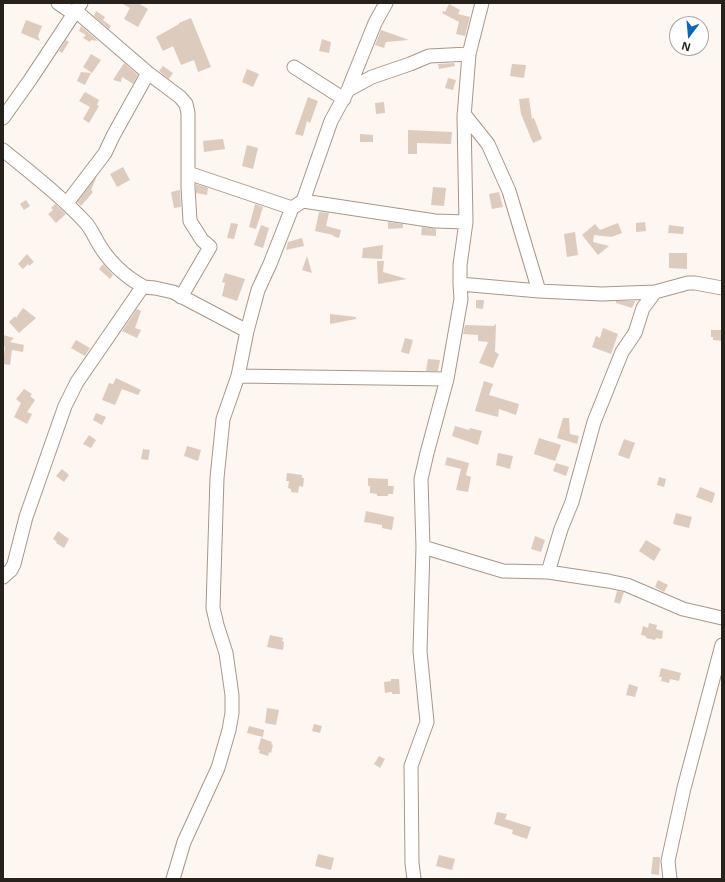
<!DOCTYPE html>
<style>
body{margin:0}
#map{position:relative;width:725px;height:882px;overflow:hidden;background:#fef6f1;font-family:"Open Sans",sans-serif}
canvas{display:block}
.frame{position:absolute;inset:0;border:4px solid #27211c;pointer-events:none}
.north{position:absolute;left:669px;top:16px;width:40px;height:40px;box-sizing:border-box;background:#fff;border:1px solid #a9a6a4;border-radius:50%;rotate:196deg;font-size:11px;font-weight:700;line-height:16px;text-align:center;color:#27211c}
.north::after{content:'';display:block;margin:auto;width:14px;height:18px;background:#0967b4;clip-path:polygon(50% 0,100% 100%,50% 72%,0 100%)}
</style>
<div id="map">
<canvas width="725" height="882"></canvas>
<div class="frame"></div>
<div class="north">N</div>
</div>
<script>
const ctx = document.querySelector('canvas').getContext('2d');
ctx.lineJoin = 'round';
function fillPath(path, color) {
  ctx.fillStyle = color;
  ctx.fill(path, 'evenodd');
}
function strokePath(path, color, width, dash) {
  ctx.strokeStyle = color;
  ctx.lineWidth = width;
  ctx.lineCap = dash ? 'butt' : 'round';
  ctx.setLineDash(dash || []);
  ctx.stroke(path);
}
const building = new Path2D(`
 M121 3H138L148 9 138 27 124 19 130 8Z
 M449 4 460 10 458 14 470 17 465 36 456 34 459 22 442 13 443 11 445 12Z
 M96 11 105 17 103 20 111 26 109 29 94 16Z
 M191 18 211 67 198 72 194 60 181 65 173 46 163 51 156 37 179 24V23Z
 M26 20 42 26 38 36 40 41 21 33Z
 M81 26 98 41 91 40 90 42 83 38 86 35 79 31Z
 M381 30 409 40 386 42 384 48 375 45Z
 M322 39 331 42 329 53 319 51Z
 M66 40 69 42 62 53 59 51Z
 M91 54 101 60 92 73 83 67Z
 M124 63 138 75 133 84 122 77 121 82 113 80Z
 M454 63 455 66 439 69 438 64Z
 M512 64 526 65 524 78 510 76Z
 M163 66 173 73 169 79 159 71Z
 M247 69 259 74 253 87 242 82Z
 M81 72 91 73 85 85 77 81Z
 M448 78 456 80 453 90 445 88Z
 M85 92 99 100 97 105 99 106 89 123 83 119 90 107 79 101Z
 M308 97 318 101 310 123 307 121 303 136 295 134Z
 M529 98 532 119 534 118 542 139 533 143 521 114 519 99Z
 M384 102 385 113 376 114 375 103Z
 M408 130 452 132 451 144 417 143V154H408Z
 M360 134 373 135V142H360Z
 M223 139 225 149 204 152 203 141Z
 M247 145 258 148 253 169 242 166Z
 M123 167 130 180 117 187 110 174Z
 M97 176 91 190 93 192 81 206 77 202Z
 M196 184 208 188 207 195 196 193Z
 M433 187 446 188 444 206 431 205Z
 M180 190 181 207 174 208 171 192Z
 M499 192 503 207 492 209 489 194Z
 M26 200 30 206 24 210 20 204Z
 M55 204 66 214 56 223 48 214 53 210 51 208Z
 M255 204 263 207 256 229 249 227Z
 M319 212 329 213 326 226 341 230 339 238 333 236V235L315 231Z
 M388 222 403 224V228L388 229Z
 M645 222 646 231 636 232V223Z
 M231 223 238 224 234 239 227 238Z
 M618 223 622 233 611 237 594 235 593 242 609 246 598 255 582 235 595 224 600 230Z
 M261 225 269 228 263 248 254 245Z
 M669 225 684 227 683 234 668 233Z
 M422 227 436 229V236L421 235Z
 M575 232 578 255 567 257 564 234Z
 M302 238 304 246 286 250 288 242Z
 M383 245 382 259 362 258 363 248Z
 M669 253H687V269L669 268Z
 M27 254 34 262 29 266 28 264 23 269 18 264Z
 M307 256 312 273 302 270Z
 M377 261H384L383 272 407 279 378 284Z
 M103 264 113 275 110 279 99 269Z
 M225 273 245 279 237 301 222 296 225 283 222 282Z
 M476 300H484L483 309 476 308Z
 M616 301H635L632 308 616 303Z
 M23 308 36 318 19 333 9 322 15 316 16 318Z
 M137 309 141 311 135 328 141 330 137 338 122 331Z
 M330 314 356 317V319L330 324Z
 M495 324 496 325 495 352 499 354 493 368 479 363 488 342 478 341V335L463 334 465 325 494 326Z
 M603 328 618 334 611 354 592 347 596 336 600 338Z
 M711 330H722V341L713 340V337H711Z
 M3 335 14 338 10 342 24 345 23 352 12 350 10 365 3 364 5 346 3 348Z
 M405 338 413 340 409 354 401 352Z
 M76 340 90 348 85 356 71 348Z
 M428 359 440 360 438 371H426Z
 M116 378 141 390 138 395 122 389 115 405 102 400 109 383 113 384Z
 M484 381 493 384 489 395 519 404 516 415 499 409 498 417 475 411Z
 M24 389 32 394 30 396 35 400 27 412 32 414 27 424 14 417 21 403 16 399Z
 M96 413 106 417 102 425 93 420Z
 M563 418H569L570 434 579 436 577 444 557 438Z
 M455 426 469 430 470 428 482 431 478 445 452 436Z
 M89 435 96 440 91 448 83 444Z
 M539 438 561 445 555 461 534 454Z
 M624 439 635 443 629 459 618 455Z
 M187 446 201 450 198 461 184 456Z
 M143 449 150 450 148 460 141 459Z
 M498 453 513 456 510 469 496 465Z
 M447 457 469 463 466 475 471 477 468 492 456 490 461 469 445 465Z
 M556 463 569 467 566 476 553 471Z
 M62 469 69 475 64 482 56 476Z
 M287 473 302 475V478H304L303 487 299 486 298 493 291 492V489L288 488 289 481H286Z
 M659 477 666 479 664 487 657 485Z
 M368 478 388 479V486H394L393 494H388V496H377V494L370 493V486H368Z
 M700 487 715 493 712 503 696 497Z
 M366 511 394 517 392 530 382 528V525L364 522Z
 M676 513 692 517 689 528 673 524Z
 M58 531 69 539 64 548 56 543 57 542 53 539Z
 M535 536 545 540 541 552 531 549Z
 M646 540 661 549 654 561 639 551Z
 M658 580 668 585 664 592 655 587Z
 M617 591 624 592 620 604 614 602Z
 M649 623 657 625 656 629 663 631 662 639 656 638 655 640 646 638V636L641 635 643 626 648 628Z
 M270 635 283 638 282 641 284 642 283 650 267 647Z
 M661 668 681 673 679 681 670 679 669 683 661 681 662 677H659Z
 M391 679H399L400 694H392V692L385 693 384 682 391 681Z
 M629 684 638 687 635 697 626 695Z
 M267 708 279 710 276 725 265 723Z
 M314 724 322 726 320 733 312 731Z
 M249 726 264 730 263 737 247 733Z
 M261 738 272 742 271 744 273 745 271 753 269 752 268 756 259 753 260 750 258 749Z
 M379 756 385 759 380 768 374 764Z
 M497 812 507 814 505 819 531 827 527 839 512 834 513 830 494 824Z
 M318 854 334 858 331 870 315 866Z
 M439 855 455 859 452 870 436 866Z
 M653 857H660L659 875 651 874Z`);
const minor = new Path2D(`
 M58 3 74 14
 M76 11 148 73 180 97 186 104 188 113V187L190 221 202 240 210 247 181 297
 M294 67 344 99
 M348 90 372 77 410 64 429 56 469 54
 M464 114 488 144 509 191 539 291
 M3 118 30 80 81 3
 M3 150C31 173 61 196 86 223 91 229 93 234 97 241 108 261 124 276 144 287
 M188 173 292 208
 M303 201 435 221 466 222
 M67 203 105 153 113 136 148 73
 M460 284 539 291 602 294 655 292 688 283H695L722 288
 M238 376 447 379
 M423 547 503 571 548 572 608 581 627 585 683 609 722 618
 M548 572 561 529 572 502 594 422 622 352 635 333 643 308 655 292
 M3 577 11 570 14 564 26 517 65 406 77 382 141 289 144 287 155 288 173 292 247 331
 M173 879 184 842 218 768 229 730 232 713V695L226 653 217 625 213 608 217 478 223 419 238 376 247 331 258 290 270 264 292 208 303 201 331 121 348 90 375 23 386 3
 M414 879 412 863 411 766 427 722 420 651 423 547 421 479 427 453 447 379 461 299 460 284V265L466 222 464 117 469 54 482 3
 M670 879 668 861 684 788 722 645`);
fillPath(building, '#ddcbbe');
strokePath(minor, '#a8978a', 15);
strokePath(minor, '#fff', 13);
</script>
